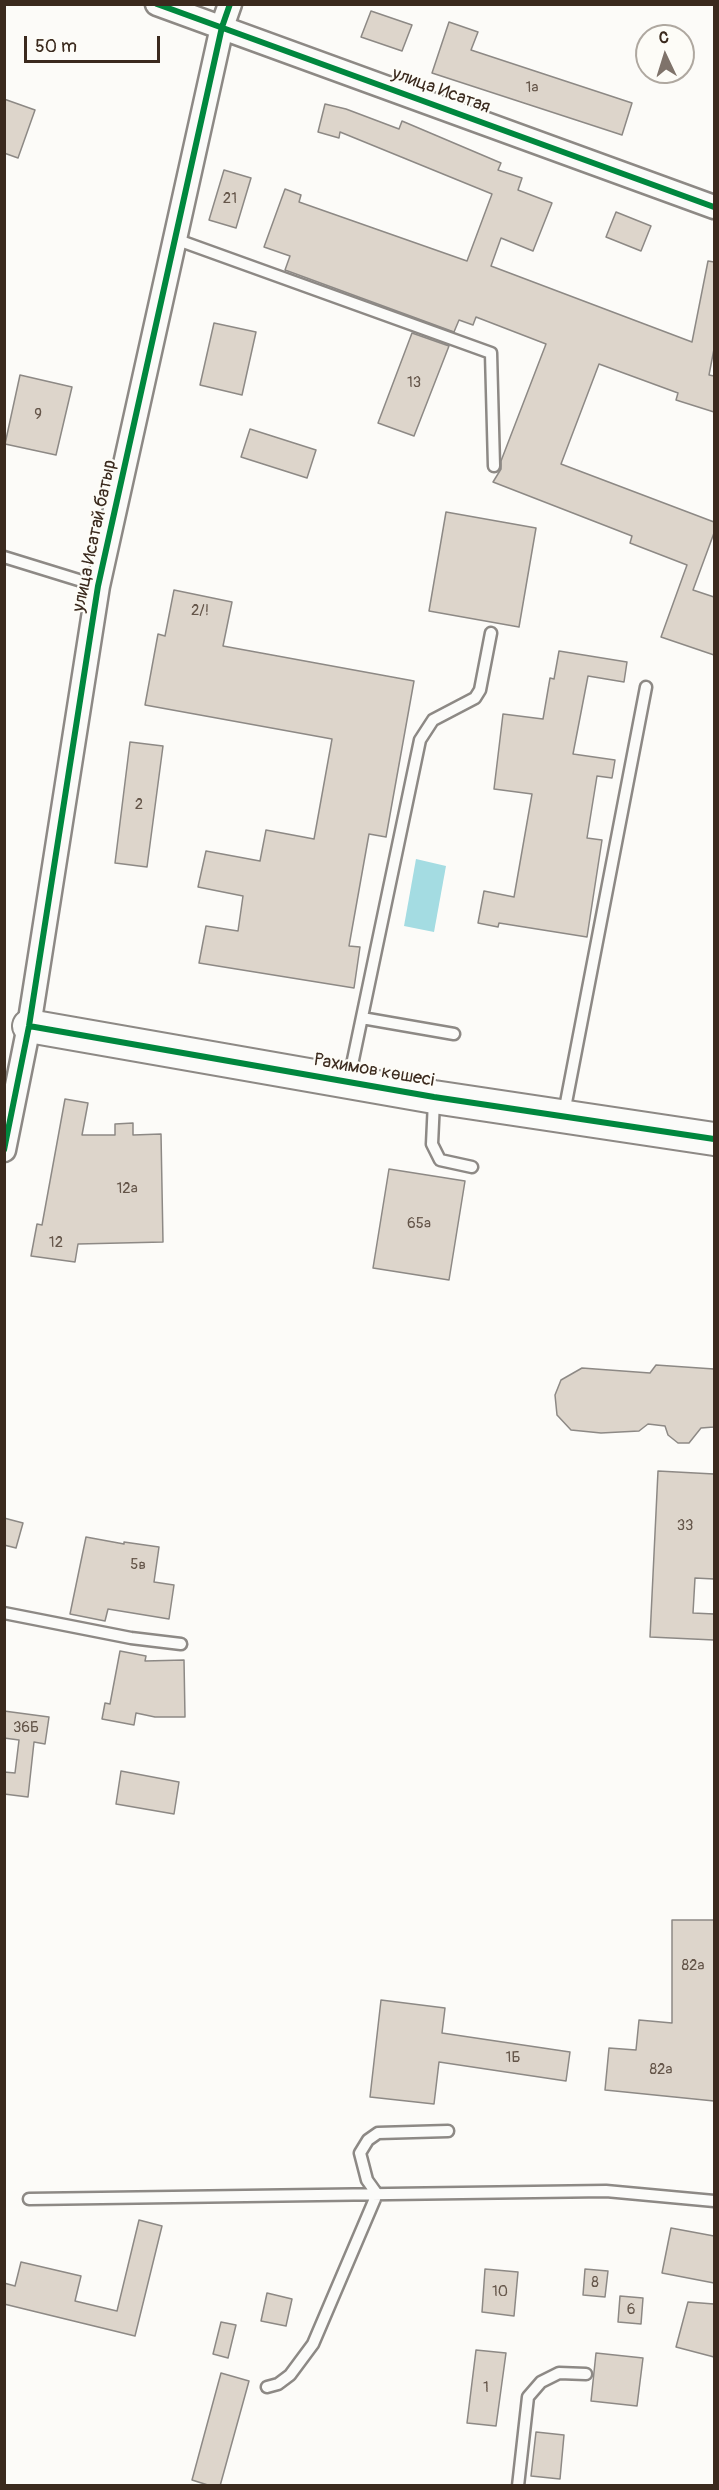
<!DOCTYPE html>
<meta charset="utf-8">
<style>
body{margin:0}
#map{position:relative;width:719px;height:2490px;overflow:hidden;background:#fcfbf8;font-family:Pangolin,sans-serif}
canvas{display:block}
.frame{position:absolute;inset:0;border:6px solid #3b2a1e;pointer-events:none}
.north{position:absolute;left:635px;top:24px;width:60px;height:60px;box-sizing:border-box;background:#fdfcf7;border:2px solid #afa8a0;border-radius:50%;rotate:356deg;font-size:16px;font-weight:700;line-height:24px;text-align:center;color:#3b2a1e}
.north::after{content:'';display:block;margin:auto;width:21px;height:27px;background:#7f736a;clip-path:polygon(50% 0,100% 100%,50% 72%,0 100%)}
.scale{position:absolute;left:24px;top:36px;width:136px;height:27px;box-sizing:border-box;border:3px solid #3b2a1e;border-top:0;padding-left:8px;font-size:18px;line-height:21px;white-space:nowrap;color:#3b2a1e;-webkit-text-stroke:4px #fdfcf7;paint-order:stroke}
</style>
<div id="map">
<canvas width="719" height="2490"></canvas>
<div class="frame"></div>
<div class="north">С</div>
<div class="scale">50 m</div>
</div>
<script>
const ctx = document.querySelector('canvas').getContext('2d');
ctx.lineJoin = 'round';
function fillPath(path, color) {
  ctx.fillStyle = color;
  ctx.fill(path, 'evenodd');
}
function strokePath(path, color, width, dash) {
  ctx.strokeStyle = color;
  ctx.lineWidth = width;
  ctx.lineCap = dash ? 'butt' : 'round';
  ctx.setLineDash(dash || []);
  ctx.stroke(path);
}
function label(font, color, halo, rows, align = 'center') {
  ctx.font = font + ' Pangolin,sans-serif';
  ctx.lineWidth = 4.5;
  ctx.setLineDash([]);
  ctx.textBaseline = 'middle';
  ctx.strokeStyle = halo;
  ctx.fillStyle = color;
  for (const [text, x, y, turn = 0] of rows) {
    ctx.save();
    ctx.translate(x, y);
    ctx.rotate((+turn || 0) * Math.PI / 180);
    ctx.textAlign = isNaN(turn) ? turn : align;
    if (halo) ctx.strokeText(text, 0, 0);
    ctx.fillText(text, 0, 0);
    ctx.restore();
  }
}
const water = new Path2D(`
 M416 859 446 866 434 932 404 926Z`);
const building = new Path2D(`
 M371 11 412 25 402 51 361 37Z
 M449 22 478 32 471 50 632 103 622 135 432 73Z
 M4 99 35 110 18 158 4 153Z
 M325 104 346 109 399 129 402 121 501 163 498 170 522 178 518 190 552 203 533 251 501 238 491 266 692 342 708 261 714 262V349L709 375 714 376V412L676 400 678 393 599 364 561 464 714 522V533L693 590 714 597V655L661 637 687 565 630 543 632 536 493 482 501 469V461L546 344 476 317 473 325 459 320 454 332 285 270 290 256 264 247 285 189 301 195 299 202 467 261 492 194 340 132 339 138 318 132Z
 M224 170 251 178 236 228 209 220Z
 M616 212 651 226 641 251 606 237Z
 M214 323 256 332 242 395 200 385Z
 M412 333 449 346 414 436 378 423Z
 M20 375 72 387 56 455 5 444Z
 M250 429 316 450 307 478 241 457Z
 M446 512 536 528 519 627 429 611Z
 M174 590 232 602 223 646 414 681 386 837 369 834 349 946 360 947 354 988 199 963 206 926 238 931 243 896 198 887 206 851 260 861 266 830 314 839 332 739 145 705 158 634 165 636Z
 M559 651 627 662 624 682 588 676 573 754 615 760 612 778 597 776 587 838 602 840 587 937 499 923 498 927 478 923 484 891 514 897 532 794 494 789 503 714 543 719 550 678 554 679Z
 M130 742 163 746 147 867 115 863Z
 M65 1099 88 1103 82 1135H115V1124L133 1123V1135L161 1134 163 1242 78 1244 75 1262 31 1256 37 1224 42 1225Z
 M389 1169 465 1181 449 1280 373 1268Z
 M656 1365 714 1369V1427L701 1428 689 1443H678L668 1435 665 1426 648 1424 639 1431 601 1433 571 1430 557 1415 555 1395 561 1380 582 1368 650 1373Z
 M658 1471 714 1474V1579L695 1578 693 1613 714 1614V1640L650 1637Z
 M4 1518 23 1523 16 1548 4 1545Z
 M86 1537 124 1544V1542L159 1547 154 1582 174 1585 169 1619 108 1609 105 1621 70 1614Z
 M120 1651 146 1656 145 1661 184 1660 185 1717H155L136 1713 134 1725 102 1719 105 1703 110 1704Z
 M4 1711 49 1717 45 1744 34 1742 28 1797 4 1794V1772L15 1773 19 1740 4 1738Z
 M121 1771 179 1782 174 1814 116 1804Z
 M672 1920H714V2101L605 2090 609 2048 636 2050 639 2020 672 2023Z
 M381 2000 445 2008 442 2033 570 2052 566 2081 439 2062 434 2104 370 2097Z
 M139 2220 162 2226 135 2336 4 2304V2283L15 2286 21 2262 81 2276 75 2301 117 2311Z
 M671 2228 714 2236V2283L662 2273Z
 M485 2269 518 2272 514 2316 482 2312Z
 M585 2269 608 2271 605 2297 583 2295Z
 M267 2293 292 2299 286 2326 261 2321Z
 M620 2296 643 2298 641 2324 618 2322Z
 M688 2302 714 2304V2357L676 2347Z
 M221 2322 236 2325 228 2358 213 2354Z
 M476 2350 506 2353 496 2426 467 2423Z
 M596 2353 643 2358 637 2406 591 2401Z
 M221 2373 249 2381 220 2486H211L192 2480Z
 M536 2432 564 2435 560 2479 531 2476Z`);
const lane = new Path2D(`
 M175 239 491 353 494 466
 M4 557 98 586
 M362 1018 454 1034
 M349 1079 420 740 433 720 475 698 480 690 491 633
 M434 1101 432 1144 440 1160 472 1167
 M564 1113 646 687
 M4 1613 131 1638 181 1644
 M29 2199 606 2191 714 2201
 M267 2387 278 2384 290 2375 313 2344 377 2194 367 2180 360 2153 368 2140 378 2133 448 2131
 M518 2486 528 2397 541 2382 559 2373 586 2374`);
const street = new Path2D(`
 M157 4 714 207
 M4 1150 29 1026 98 586 222 27 230 4`);
const secondary = new Path2D(`
 M29 1026 434 1097 714 1139`);
const cycleway = new Path2D(`
 M157 4 714 207
 M29 1026 434 1097 714 1139
 M4 1150 29 1026 98 586 222 27 230 4`);
const numberNames = [
 ["1а",532,88],
 ["21",230,199],
 ["13",414,383],
 ["9",38,415],
 ["2/!",200,611],
 ["2",139,805],
 ["12а",127,1189],
 ["65а",419,1224],
 ["12",56,1243],
 ["33",685,1526],
 ["5в",138,1565],
 ["36Б",26,1728],
 ["82а",693,1966],
 ["1Б",513,2058],
 ["82а",661,2070],
 ["8",595,2283],
 ["10",500,2292],
 ["6",631,2310],
 ["1",486,2388]
];
const streetNames = [
 ["улица Исатая",441,91,20],
 ["улица Исатай батыр",95,536,-78],
 ["Рахимов көшесі",374,1071,10]
];
fillPath(water, '#a4dce2');
fillPath(building, '#ddd5cb');
strokePath(building, '#8d8985', 1.5);
strokePath(lane, '#8d8985', 15);
strokePath(street, '#8d8985', 27);
strokePath(secondary, '#8d8985', 36);
strokePath(lane, '#fbfbf9', 10);
strokePath(street, '#fbfbf9', 22);
strokePath(secondary, '#fbfbf9', 32);
strokePath(cycleway, '#00873e', 6);
label('15px', '#645549', null, numberNames);
label('18px', '#3b2a1e', '#fdfcf7', streetNames);
</script>
